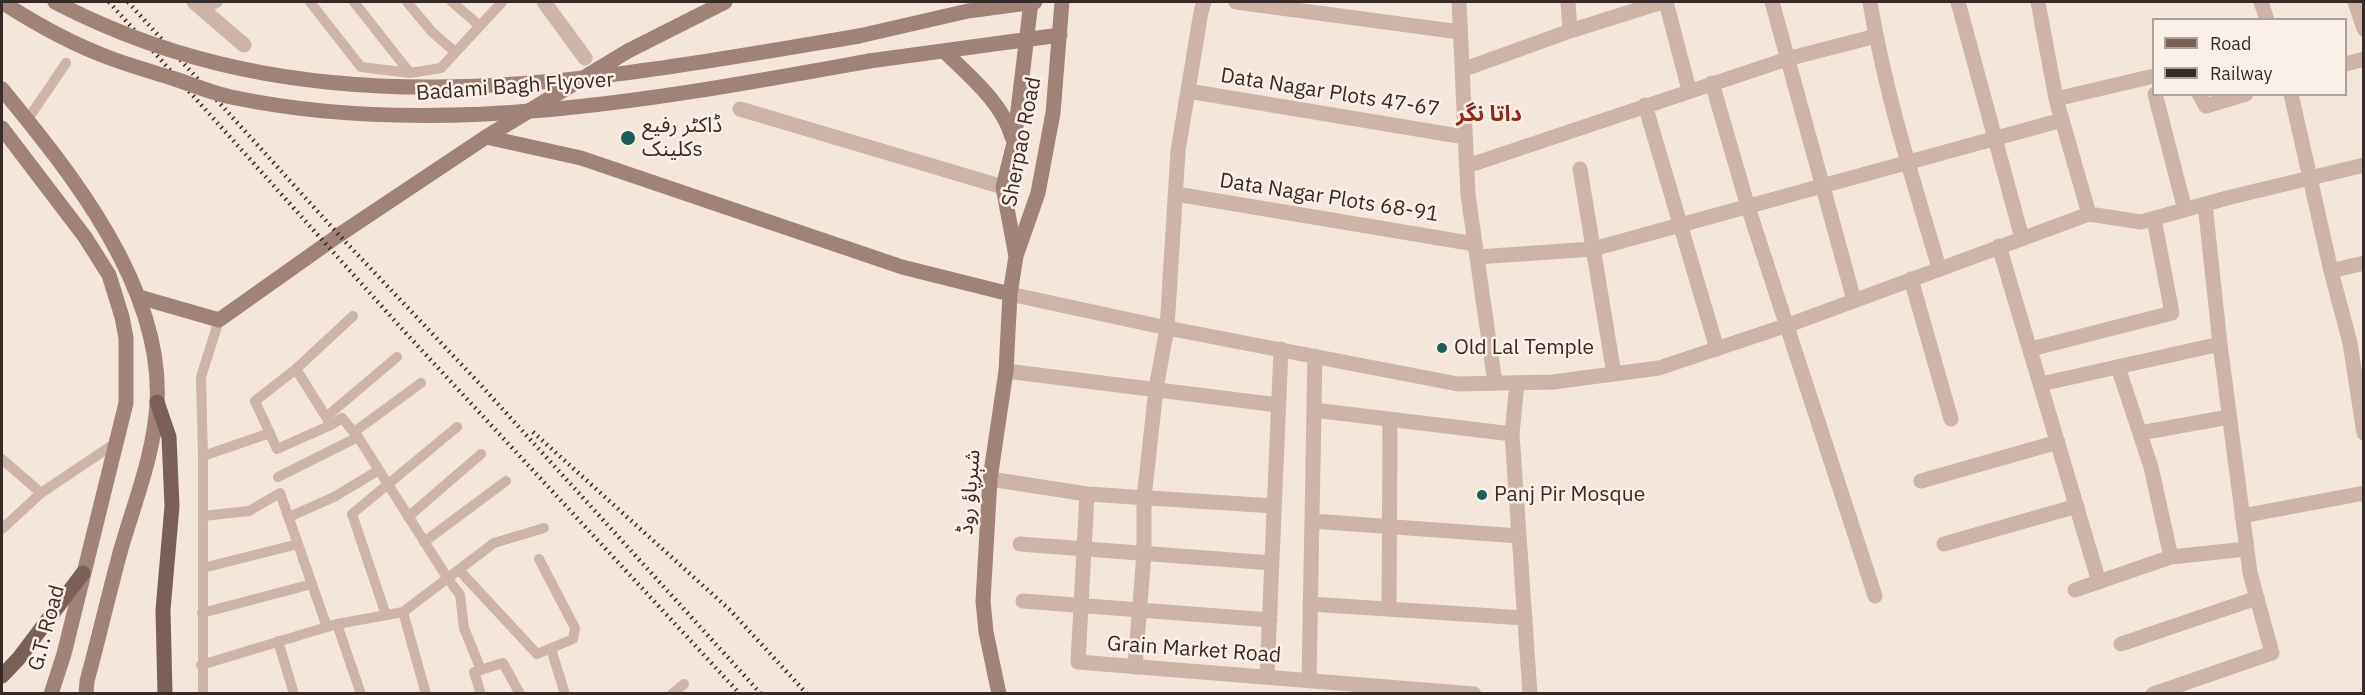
<!DOCTYPE html>
<meta charset="utf-8">
<style>
body{margin:0}
#map{position:relative;width:2365px;height:695px;overflow:hidden;background:#f4e6db;font-family:"IBM Plex Sans",sans-serif}
canvas{display:block}
.frame{position:absolute;inset:0;border:3px solid #382b27;pointer-events:none}
.legend{position:absolute;left:2152px;top:18px;width:195px;height:78px;box-sizing:border-box;background:#fbf0e8;border:2px solid #ada19b;margin:0;padding:8px 10px;list-style:none;font-size:18px;color:#382b27}
.legend li{display:flex;align-items:center;gap:12px;height:30px}
.legend b{width:30px;border:2px solid #ada19b}
</style>
<div id="map">
<canvas width="2365" height="695"></canvas>
<div class="frame"></div>
<ul class="legend">
<li><b style="height:8px;background:#7b6057"></b>Road</li>
<li><b style="height:8px;background:#382b27"></b>Railway</li>
</ul>
</div>
<script>
const ctx = document.querySelector('canvas').getContext('2d');
ctx.lineJoin = 'round';
function strokePath(path, color, width, dash) {
  ctx.strokeStyle = color;
  ctx.lineWidth = width;
  ctx.lineCap = dash ? 'butt' : 'round';
  ctx.setLineDash(dash || []);
  ctx.stroke(path);
}
function label(font, color, halo, rows, align = 'center') {
  ctx.font = font + ' "IBM Plex Sans","Noto Sans Arabic",sans-serif';
  ctx.lineWidth = 5;
  ctx.setLineDash([]);
  ctx.textBaseline = 'middle';
  ctx.strokeStyle = halo;
  ctx.fillStyle = color;
  for (const [text, x, y, turn = 0] of rows) {
    ctx.save();
    ctx.translate(x, y);
    ctx.rotate((+turn || 0) * Math.PI / 180);
    ctx.textAlign = isNaN(turn) ? turn : align;
    if (halo) ctx.strokeText(text, 0, 0);
    ctx.fillText(text, 0, 0);
    ctx.restore();
  }
}
const lane = new Path2D(`
 M310 2 361 67 410 73 441 68 502 2
 M354 2 410 73
 M407 2 432 32 455 52
 M452 2 480 26
 M205 9 218 2
 M28 119 66 63
 M296 369 331 425 342 418 358 437 448 579 460 595 464 628 481 670
 M326 417 397 357
 M331 425 277 449 255 401 296 369 353 316
 M354 432 421 383
 M203 456 270 433
 M2 459 41 493
 M278 477 358 437
 M203 516 249 511 280 493 327 627
 M289 517 334 497 379 470
 M408 517 481 454
 M2 529 41 493 117 442
 M424 542 506 481
 M203 568 298 544
 M459 570 537 654 573 639 575 628 539 559
 M403 612 426 694
 M202 613 312 584
 M386 615 352 514 457 427
 M337 624 361 694
 M278 641 294 694
 M551 649 565 694
 M201 665 337 624 403 612 494 543 544 528
 M203 694V456L201 377 219 320
 M481 694 474 672 503 663 520 694
 M672 694 684 684`);
const street = new Path2D(`
 M194 2 244 45
 M544 2 585 58
 M1236 2 1460 32
 M1459 2 1468 195 1495 383
 M1568 2 1570 31
 M1666 2 1689 90
 M1772 2 1854 300
 M1870 2C1885 92 1913 180 1939 268
 M1958 2 2022 238
 M2038 2 2056 99 2089 214
 M2261 2 2267 20
 M2355 2 2364 29
 M2346 64 2364 59
 M1462 70 1570 31 1662 2
 M1712 83 1748 207 1875 596
 M1188 91 1465 137
 M2155 94 2185 210
 M2199 94 2206 106 2246 94
 M2291 94 2331 271 2350 343 2364 433
 M2056 99 2154 76
 M1645 105 1717 349
 M740 109 1003 187
 M1467 166 1787 59 1876 36
 M1580 169 1614 374
 M1176 194 1475 244
 M1999 246 2099 582
 M1477 257 1593 249 2062 120
 M2331 271 2364 263
 M1911 279 1951 419
 M1010 294 1167 328 1458 384 1553 382 1659 368 1794 323 2089 214 2141 222 2227 198 2364 165
 M2031 349 2172 313 2154 219
 M2118 367 2151 467 2171 557
 M1006 371 1278 405
 M1517 383 1512 434 1530 694
 M2041 384 2220 344
 M1314 410 1512 434
 M2140 433 2229 417
 M990 479 1087 494 1274 506
 M1921 481 2058 442
 M1087 494 1078 662 1474 694
 M2242 516 2364 493
 M1312 521 1519 536
 M1020 544 1272 563
 M1944 544 2077 506
 M2075 590 2171 557 2246 549
 M1023 601 1270 620
 M1310 604 1525 618
 M1389 609 1390 420
 M2121 644 2257 598
 M1135 667 1144 553V498L1156 389 1167 328 1178 151 1201 12 1204 2
 M1267 677 1281 349
 M1309 680 1315 356
 M2153 694 2272 653 2250 573 2220 344 2205 204`);
const secondary = new Path2D(`
 M859 36 968 11 1035 2
 M944 51C969 76 1002 102 1012 137
 M869 61 1060 35
 M2 89C71 173 164 288 157 404 154 454 135 501 121 549 109 593 99 637 87 681L86 694
 M2 128 85 237 109 275 122 317 126 338V403L64 654 51 694
 M486 137 628 51 725 2
 M1016 256 1003 187 1014 143 1031 2
 M139 297 219 320 339 235 486 137 581 158 902 267 1010 294
 M999 694 986 632 983 601 990 479 1006 371 1010 294 1016 256 1038 193 1053 113 1062 2`);
const primary = new Path2D(`
 M157 402 169 437 172 506 163 610 165 694
 M2 676 19 658 83 573`);
const rail = new Path2D(`
 M109 2 403 330 740 694
 M128 2 339 235 478 382 761 694
 M533 432 730 610 807 694`);
const secondaryBridge = new Path2D(`
 M2 2C36 24 72 44 110 58 131 66 153 72 175 79 193 85 212 93 231 97 439 141 663 98 869 61
 M55 2C314 137 586 82 859 36`);
const markers = [
 [628,138,8,"#1a5d5b"],
 [1442,348,6,"#1a5d5b"],
 [1482,495,6,"#1a5d5b"]
];
const streetNames = [
 ["Badami Bagh Flyover",515,87,-4],
 ["Data Nagar Plots 47-67",1330,93,9],
 ["Sherpao Road",1022,142,-79],
 ["Data Nagar Plots 68-91",1329,198,9],
 ["شېرپاؤ روڈ",970,492,-85],
 ["G.T. Road",47,628,-75],
 ["Grain Market Road",1194,650,4]
];
const poiNames = [
 ["ڈاکٹر رفیع",642,126],
 ["کلینکs",642,150],
 ["Old Lal Temple",1454,348],
 ["Panj Pir Mosque",1494,495]
];
const neighbourhoodNames = [
 ["داتا نگر",1489,115]
];
strokePath(lane, '#cdb4a6', 10);
strokePath(street, '#cdb4a6', 15);
strokePath(secondary, '#a18277', 15);
strokePath(primary, '#7b6057', 15);
strokePath(rail, '#382b27', 4.5, [1.5, 4.5]);
strokePath(secondaryBridge, '#a18277', 15);
for (const [x, y, r, color] of markers) {
  const dot = new Path2D();
  dot.arc(x, y, r, 0, 2 * Math.PI);
  ctx.fillStyle = color;
  ctx.fill(dot);
  strokePath(dot, '#fbf0e8', 2);
}
label('21px', '#382b27', '#fbf0e8', streetNames);
label('21px', '#382b27', '#fbf0e8', poiNames, 'left');
label('bold 22px', '#8d2c1b', '#fbf0e8', neighbourhoodNames);
</script>
